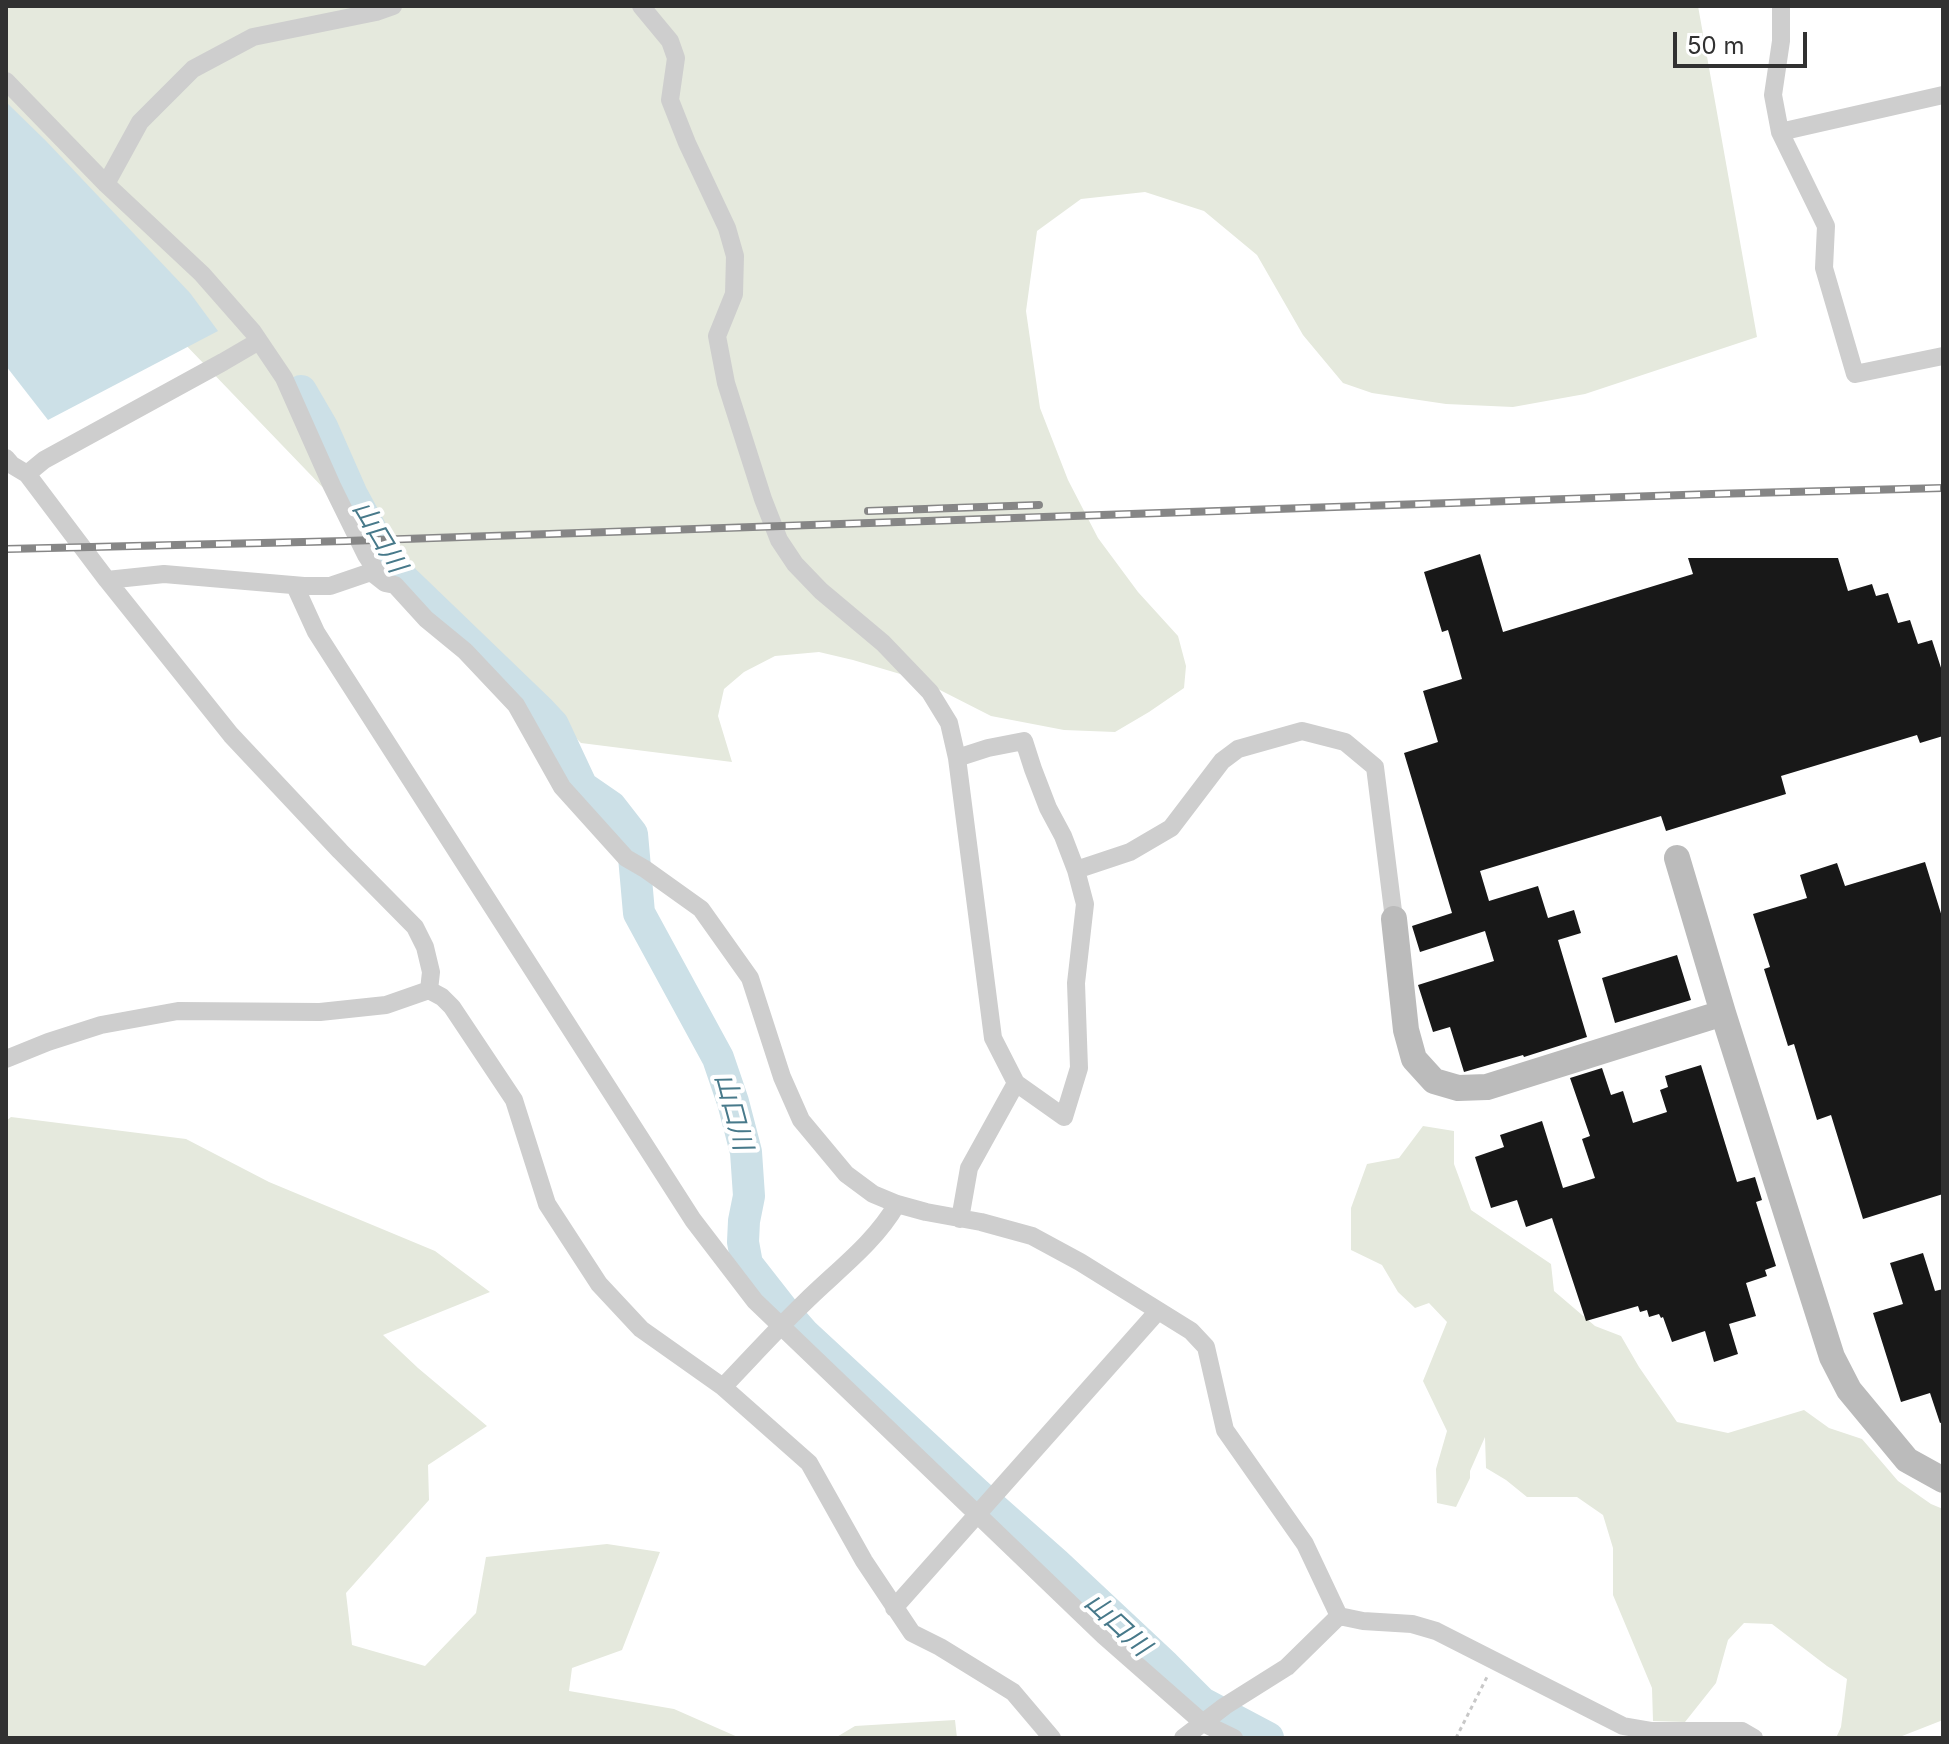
<!DOCTYPE html>
<meta charset="utf-8">
<style>
body{margin:0}
#map{position:relative;width:1949px;height:1744px;overflow:hidden;background:#fff;font-family:Inter,sans-serif}
canvas{display:block}
.frame{position:absolute;inset:0;border:8px solid #313131;pointer-events:none}
.scale{position:absolute;left:1673px;top:32px;width:134px;height:36px;box-sizing:border-box;border:4px solid #313131;border-top:0;padding-left:10px;font-size:24px;line-height:28px;white-space:nowrap;color:#313131;-webkit-text-stroke:6px #fff;paint-order:stroke}
</style>
<div id="map">
<canvas width="1949" height="1744"></canvas>
<div class="frame"></div>
<div class="scale">50 m</div>
</div>
<script>
const ctx = document.querySelector('canvas').getContext('2d');
ctx.lineJoin = 'round';
function fillPath(path, color) {
  ctx.fillStyle = color;
  ctx.fill(path, 'evenodd');
}
function strokePath(path, color, width, dash) {
  ctx.strokeStyle = color;
  ctx.lineWidth = width;
  ctx.lineCap = dash ? 'butt' : 'round';
  ctx.setLineDash(dash || []);
  ctx.stroke(path);
}
function label(font, color, halo, rows, align = 'center') {
  ctx.font = font + ' Inter,"Noto Sans JP",sans-serif';
  ctx.lineWidth = 8;
  ctx.setLineDash([]);
  ctx.textBaseline = 'middle';
  ctx.strokeStyle = halo;
  ctx.fillStyle = color;
  for (const [text, x, y, turn = 0] of rows) {
    ctx.save();
    ctx.translate(x, y);
    ctx.rotate((+turn || 0) * Math.PI / 180);
    ctx.textAlign = isNaN(turn) ? turn : align;
    if (halo) ctx.strokeText(text, 0, 0);
    ctx.fillText(text, 0, 0);
    ctx.restore();
  }
}
const green = new Path2D(`
 M6 6H1698L1757 337 1585 394 1513 407 1446 404 1372 393 1343 383 1303 335 1257 255 1204 211 1145 192 1081 199 1037 231 1026 311 1040 408 1068 480 1098 538 1138 592 1178 636 1186 666 1184 688 1149 712 1115 732 1064 730 991 716 936 688 907 676 853 660 819 652 775 656 744 672 724 689 718 716 732 762 581 743 356 522 180 339 6 138Z
 M11 1117 186 1139 269 1182 435 1251 490 1292 383 1335 418 1368 487 1426 428 1465 429 1500 346 1593 352 1645 425 1666 476 1613 486 1557 607 1544 660 1552 622 1650 572 1668 569 1691 674 1709 740 1738H6V1121Z
 M1423 1126 1454 1131V1164L1471 1210 1551 1264 1554 1291 1595 1326 1621 1336 1639 1367 1677 1422 1728 1433 1804 1410 1829 1428 1862 1439 1898 1481 1931 1504 1943 1509V1720L1897 1738H1836L1841 1727 1847 1679 1827 1666 1772 1624 1744 1623 1728 1640 1716 1683 1685 1722 1653 1721 1652 1688 1613 1595V1548L1603 1515 1577 1497H1527L1506 1480 1486 1468 1485 1437 1470 1471V1478L1456 1507 1437 1503 1436 1469 1447 1431 1423 1381 1447 1322 1429 1303 1415 1308 1398 1292 1382 1265 1351 1250V1208L1367 1164 1399 1158Z
 M955 1720 957 1738H835L855 1726Z`);
const water = new Path2D(`
 M6 102 46 141 190 293 218 331 48 420 6 366Z`);
const river = new Path2D(`
 M301 391 322 427 352 495 383 552 404 580 539 710 553 725 582 787 611 807 632 834 639 913 718 1058 733 1102 746 1152 749 1196 744 1221 743 1242 747 1264 783 1310 804 1334 977 1494 1055 1563 1165 1666 1202 1703 1268 1738`);
const building = new Path2D(`
 M1480 554 1503 632 1693 574 1688 558H1838L1848 591 1872 584 1876 596 1888 593 1898 623 1910 620 1918 644 1932 640 1943 674V736L1920 743 1917 735 1781 776 1786 794 1666 831 1661 816 1480 871 1489 901 1538 886 1548 918 1574 910 1581 933 1558 940 1587 1037 1524 1057 1523 1055 1464 1072 1450 1027 1433 1032 1418 985 1494 961 1485 931 1420 952 1412 926 1452 913 1404 753 1438 742 1423 691 1462 679 1448 630 1442 632 1424 572Z
 M1925 862 1943 920V1194L1863 1219 1831 1115 1817 1120 1794 1044 1788 1046 1764 969 1770 967 1753 914 1807 898 1800 875 1837 863 1845 886Z
 M1677 955 1691 1000 1615 1023 1602 978Z
 M1701 1065 1737 1182 1755 1177 1762 1200 1756 1202 1776 1266 1765 1270 1767 1276 1746 1283 1756 1316 1729 1324 1738 1354 1714 1362 1705 1331 1672 1342 1663 1317 1661 1318 1659 1314 1649 1317 1647 1310 1640 1312 1638 1306 1586 1321 1552 1218 1526 1227 1517 1200 1491 1208 1475 1157 1504 1147 1500 1135 1542 1121 1563 1188 1595 1178 1582 1139 1590 1136 1570 1078 1602 1068 1611 1095 1623 1091 1633 1123 1667 1112 1660 1090 1668 1087 1665 1076Z
 M1923 1253 1935 1291 1943 1289V1422L1940 1423 1930 1393 1901 1402 1873 1313 1903 1304 1890 1263Z`);
const path = new Path2D(`
 M1456 1738 1487 1677`);
const street = new Path2D(`
 M641 6 670 41 676 58 670 100 687 143 727 228 735 256 734 294 717 336 726 383 763 499 779 540 795 564 821 591 883 643 930 692 949 723 957 758 993 1038 1016 1083 1064 1117 1079 1068 1076 983 1085 904 1076 870 1063 836 1048 808 1033 769 1024 741 988 748 957 758
 M1781 6V41L1773 95 1780 132 1826 226 1824 268 1855 374 1943 356
 M6 81 106 184 202 274 253 332 284 378 332 486 366 555 381 578
 M1780 132 1943 95
 M106 184 140 122 193 69 253 37 376 12 393 6
 M6 458 12 465 27 474 107 580 231 735 340 851 415 927 425 947 431 972 429 990
 M27 474 44 460 223 362 259 341
 M107 580 164 574 304 586H330L371 572 385 583 395 585 426 619 465 651 516 705 562 787 626 858 645 869 701 909 750 978 782 1077 801 1120 846 1174 873 1194 897 1204 926 1212 981 1222 1032 1236 1080 1262 1191 1331 1206 1347 1225 1430 1305 1544 1339 1616
 M295 586 316 632 693 1220 755 1301 976 1513 1104 1636 1203 1723 1234 1738
 M1076 870 1130 852 1171 828 1222 761 1238 749 1302 731 1345 742 1375 767 1394 919
 M6 1059 48 1042 101 1025 178 1011 320 1012 386 1005 429 990 442 997 452 1007 514 1100 547 1204 599 1284 641 1329 723 1387 809 1463 864 1561 912 1633 940 1647 1013 1692 1052 1738
 M960 1219 969 1168 1016 1083
 M723 1387C750 1359 776 1330 804 1303 836 1271 874 1244 897 1204
 M894 1608 1158 1311
 M1339 1616 1363 1621 1412 1624 1436 1631 1623 1726 1652 1731H1742L1754 1738
 M1183 1738 1225 1706 1287 1667 1339 1616`);
const secondary = new Path2D(`
 M1677 858 1723 1013 1832 1357 1849 1390 1907 1460 1943 1480
 M1394 919 1406 1030 1414 1059 1434 1081 1458 1088 1487 1087 1723 1013`);
const rail = new Path2D(`
 M868 511 1039 505
 M6 549 346 541 1712 494 1943 488`);
const waterNames = [
 ["山口川",379,537,59],
 ["山口川",733,1112,75],
 ["山口川",1117,1625,43]
];
fillPath(green, '#e5e9dd');
fillPath(water, '#cce0e7');
strokePath(river, '#cce0e7', 32);
fillPath(building, '#181818');
strokePath(path, '#c8c8c8', 3, [4, 4]);
strokePath(street, '#cecece', 18);
strokePath(secondary, '#bbb', 26);
strokePath(rail, '#868686', 8);
strokePath(rail, '#fff', 5, [15]);
label('italic 26px', '#47798a', '#fff', waterNames);
</script>
